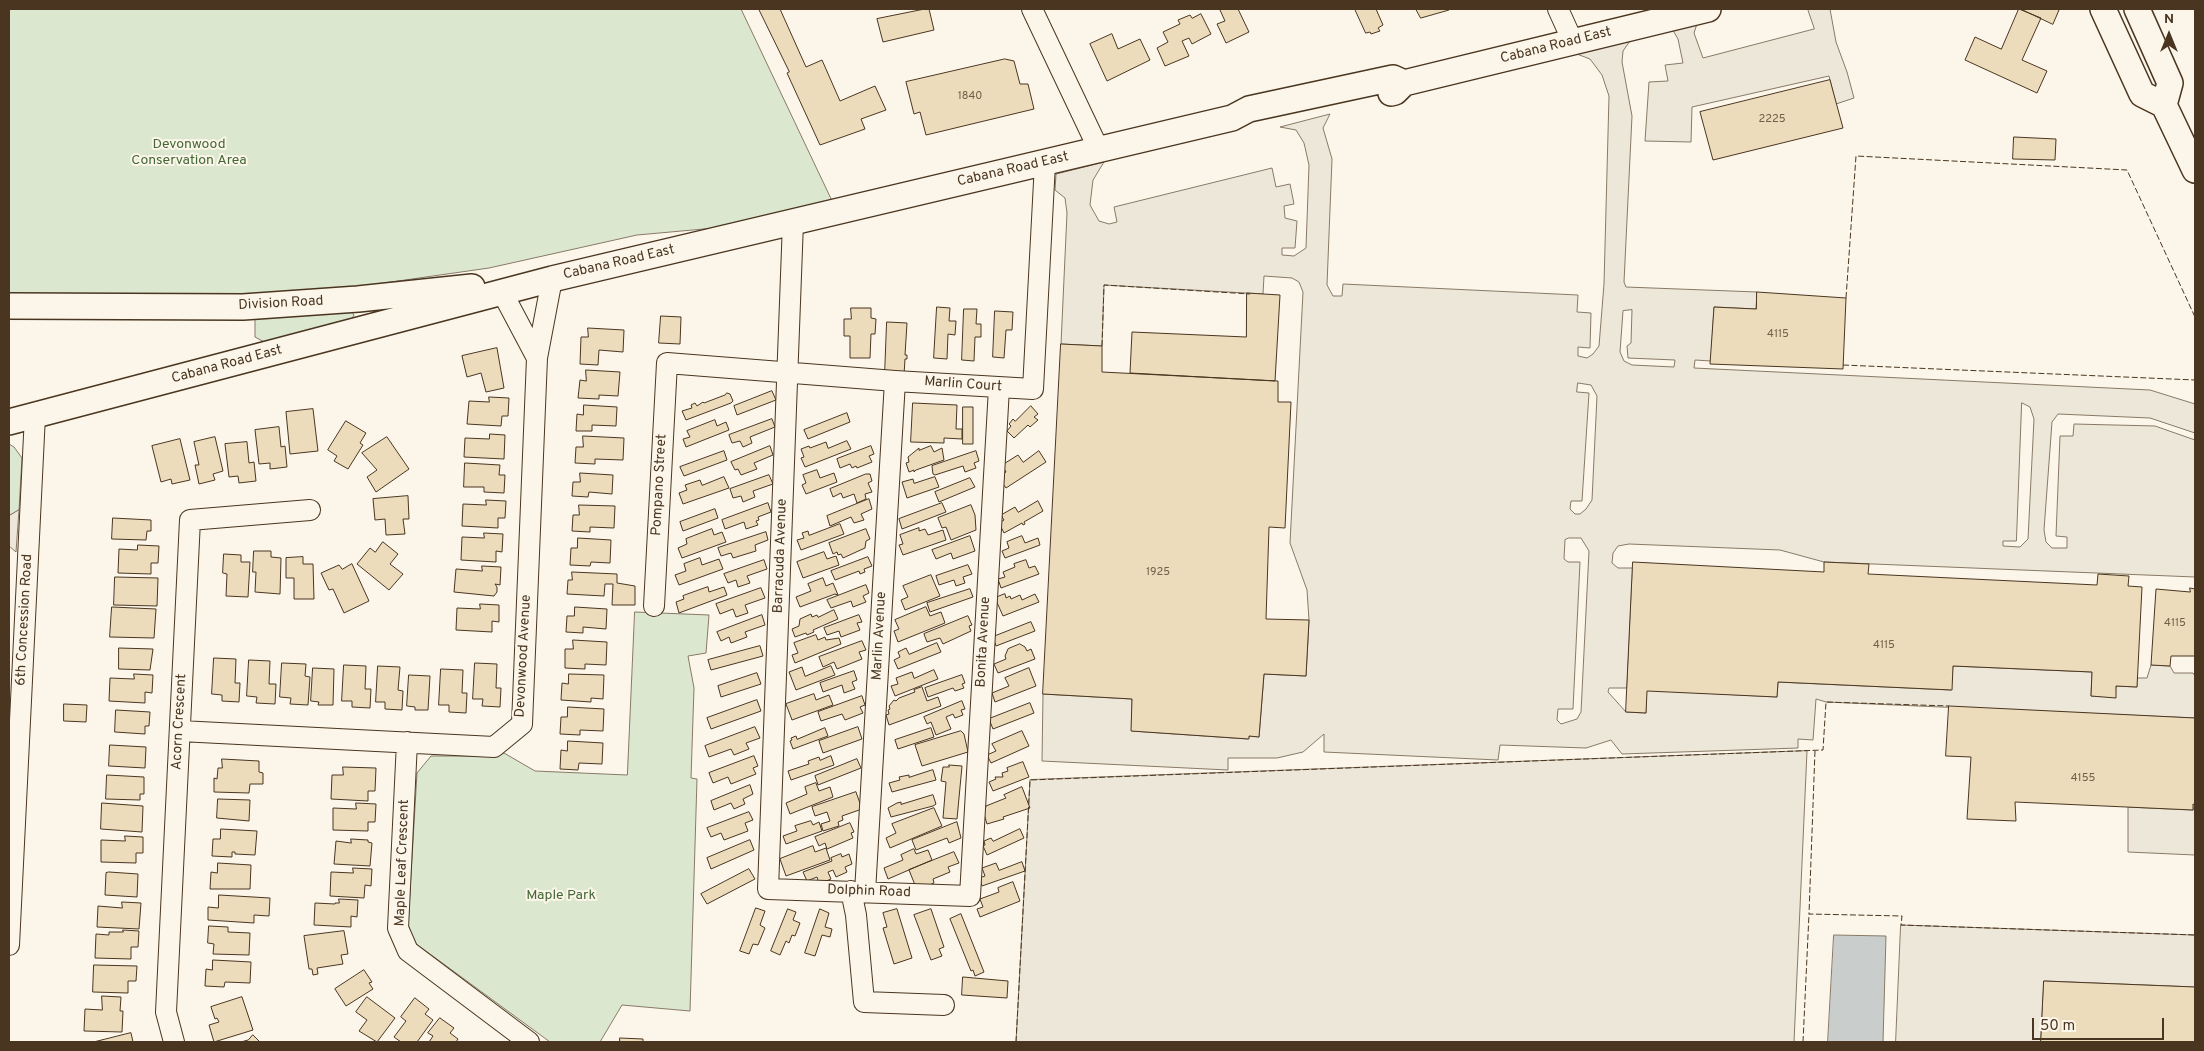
<!DOCTYPE html>
<style>
body{margin:0}
#map{position:relative;width:2204px;height:1051px;overflow:hidden;background:#fbf6e9;font-family:Overpass,sans-serif}
canvas{display:block}
.frame{position:absolute;inset:0;border:10px solid #4a3520;pointer-events:none}
.north{position:absolute;left:2144px;top:10px;width:50px;height:50px;-webkit-text-stroke:4px #fbf6e9;paint-order:stroke;rotate:0deg;font-size:14px;font-weight:700;line-height:20px;text-align:center;color:#4a3520}
.north::after{content:'';display:block;margin:auto;width:18px;height:22px;background:#4a3520;clip-path:polygon(50% 0,100% 100%,50% 72%,0 100%)}
.scale{position:absolute;left:2032px;top:1018px;width:132px;height:22px;box-sizing:border-box;border:2px solid #4a3520;border-top:0;padding-left:6px;font-size:15px;line-height:18px;white-space:nowrap;color:#4a3520;-webkit-text-stroke:4px #fbf6e9;paint-order:stroke}
</style>
<div id="map">
<canvas width="2204" height="1051"></canvas>
<div class="frame"></div>
<div class="north">N</div>
<div class="scale">50 m</div>
</div>
<script>
const ctx = document.querySelector('canvas').getContext('2d');
ctx.lineJoin = 'round';
function fillPath(path, color) {
  ctx.fillStyle = color;
  ctx.fill(path, 'evenodd');
}
function strokePath(path, color, width, dash) {
  ctx.strokeStyle = color;
  ctx.lineWidth = width;
  ctx.lineCap = dash ? 'butt' : 'round';
  ctx.setLineDash(dash || []);
  ctx.stroke(path);
}
function label(font, color, halo, rows, align = 'center') {
  ctx.font = font + ' Overpass,sans-serif';
  ctx.lineWidth = 4;
  ctx.setLineDash([]);
  ctx.textBaseline = 'middle';
  ctx.strokeStyle = halo;
  ctx.fillStyle = color;
  for (const [text, x, y, turn = 0] of rows) {
    ctx.save();
    ctx.translate(x, y);
    ctx.rotate((+turn || 0) * Math.PI / 180);
    ctx.textAlign = isNaN(turn) ? turn : align;
    if (halo) ctx.strokeText(text, 0, 0);
    ctx.fillText(text, 0, 0);
    ctx.restore();
  }
}
const green = new Path2D(`
 M9 9H741L834 205 737 226 637 235 489 268 342 289 180 299 9 297Z
 M351 311 354 315 351 320 266 343 255 337V318Z
 M9 444 14 447 22 458 19 510 9 516Z
 M635 612 709 615 706 653 688 656 694 688 691 778 697 779 690 1011 622 1005 600 1042H550L415 943 408 926 417 773 431 756H497L504 753 535 771 627 775Z`);
const parking = new Path2D(`
 M1808 9H1830L1836 42 1847 72 1854 98 1836 104 1829 76 1692 107 1691 142 1645 141 1649 82 1668 81 1665 65 1683 63 1678 39 1671 27 1698 21 1694 33 1703 58 1814 29Z
 M1630 41 1623 51 1622 62 1632 116 1624 282 1626 287 1757 292 1756 309 1714 307 1711 361 1695 360 1694 368 2150 390 2195 404V433L2150 418 2058 414 2052 422 2044 530 2046 542 2052 548H2067V537L2056 536 2060 436H2073L2074 424 2155 426 2195 440V577L1824 562 1780 550 1629 544 1618 546 1613 553 1612 563 1618 568H1633L1627 688H1609L1608 692 1626 712 1646 713V690L1777 697 1778 682 1951 690 1953 666 2092 672 2091 696 2115 697 2116 686 2137 687V678H2147L2151 665 2170 666 2174 673H2193L2195 676V718L1826 702 1816 699 1813 740 1798 739V748L1622 754 1611 740 1586 748 1500 745 1498 760 1324 752V734L1303 752 1277 758H1228V770L1042 761 1043 694 1132 699V731L1248 739 1249 736 1259 737 1264 674 1306 676 1309 620 1307 590 1290 543 1303 292 1299 282 1292 278 1264 276 1263 294 1104 285 1102 346 1061 344 1067 213 1065 198 1055 190 1056 174 1104 162 1093 180 1090 205 1099 221 1109 224 1117 222 1114 207 1272 168 1276 187 1290 184 1294 204 1284 206 1285 218 1297 221 1295 248H1282V255L1294 256 1306 248 1309 165 1304 143 1296 130 1280 127 1330 114 1323 128 1332 159 1327 285 1333 296H1342L1343 284 1578 295 1577 312 1591 313 1590 348 1578 347V356L1587 358 1593 354 1599 346 1604 284 1609 96 1602 75 1590 59 1569 51ZM1632 310 1631 343 1627 346 1628 358 1675 360 1674 367 1632 365 1624 361 1620 352 1623 311ZM1578 383 1591 385 1597 396 1592 500 1586 509 1580 514H1575L1570 509 1571 501H1582L1589 393 1577 392ZM2022 403 2030 407 2034 419 2028 539 2020 547 2003 546V541H2016ZM1569 538H1581L1589 551 1581 712 1577 719 1561 724 1557 720 1558 709H1573L1580 562H1568L1564 559 1565 540Z
 M19 510 16 552 9 546V516Z
 M1807 751 1794 1042H1016L1030 780Z
 M2193 804 2195 805V855L2128 852V807L2193 810Z
 M1901 925 2195 935V987L2044 981 2041 1042H1896Z`);
const water = new Path2D(`
 M1834 935 1886 936 1883 1042H1828Z`);
const building = new Path2D(`
 M759 9H780L806 67 822 60 840 101 875 86 886 110 861 119 865 129 820 145 787 73 789 72Z
 M925 9H929L934 30 883 42 877 19Z
 M1223 9H1238L1249 32 1226 43 1217 24 1225 21 1220 10Z
 M1355 9H1376L1383 25 1378 28 1380 31 1371 34 1370 32 1366 33Z
 M1416 9H1448L1449 10 1421 18Z
 M2019 9 2041 18 2022 60 2047 71 2037 93 1965 60 1975 37 2001 49Z
 M2021 9H2057L2059 10 2053 24Z
 M1201 14 1211 34 1192 44 1189 38 1182 41 1189 56 1165 66 1157 48 1168 42 1163 32 1180 24 1178 20 1190 15 1192 18Z
 M1112 34 1118 49 1140 39 1150 60 1107 81 1090 44Z
 M1005 59 1014 61 1020 84H1028L1034 109 926 135 920 112 914 114 906 82Z
 M1830 80 1843 128 1713 160 1700 112Z
 M2014 137 2056 139 2055 160 2013 159Z
 M1757 292 1846 298 1843 369 1710 364 1714 307 1756 309Z
 M1247 293 1280 295 1275 381 1130 373 1132 332 1246 337Z
 M937 307 950 308 949 321H956L955 335 948 334 947 359 934 358Z
 M851 308H871V318L876 319 875 334H871L870 358H850V336H844V319H851Z
 M964 309H977L976 324H981V337H975L974 361 962 360Z
 M995 311 1013 312 1012 330H1006L1004 358 993 357Z
 M661 316 681 317 680 344 659 343Z
 M887 322 907 323 905 355H907V359H905L904 375 885 374Z
 M588 328 624 330 623 352 599 350 598 365 580 364 581 337H588Z
 M1061 344 1102 346V372L1278 381V402H1291L1285 528 1269 527 1266 619 1309 620 1306 676 1264 674 1259 737 1249 736V739L1131 731 1132 699 1043 694Z
 M497 348 504 388 486 392 481 373 467 377 462 356Z
 M586 370 620 372 618 396 599 395V399L578 398 580 380 586 381Z
 M772 391 776 400 737 415 734 406Z
 M727 393 730 394 733 401 731 403 686 420 682 411 692 408 691 405 695 403 697 406 703 402 704 403 725 395Z
 M489 397 509 398 508 416H502L501 426 467 424 469 401 489 402Z
 M913 403 957 405 956 429H962V439L944 438V443L911 442Z
 M584 405 617 407 616 426 592 425V431H576L577 414 583 415Z
 M1031 406 1038 414 1034 417 1038 420 1030 427 1028 425 1014 438 1007 431 1011 426 1009 424 1013 419 1015 421Z
 M963 407H973V444H963Z
 M313 409 318 451 290 454 286 412Z
 M847 413 850 422 808 439 804 430Z
 M772 419 775 427 750 437 752 443 743 447 740 441 732 443 729 435Z
 M715 420 717 426 726 422 729 430 686 447 683 439 690 437 687 431Z
 M346 421 366 433 360 443 363 445 348 469 334 461 337 456 328 450Z
 M279 427 281 447 285 446 287 467 270 469V463L259 464 255 430Z
 M490 434 505 435 504 459 464 457 465 438 489 439Z
 M583 436 624 438 623 460 595 459V464L575 463 576 447H583Z
 M215 437 223 471 213 474 215 480 199 484 195 465H199L194 442Z
 M387 437 409 469 376 492 367 477 377 470 362 453Z
 M180 439 190 480 172 484 171 479 161 482 152 446Z
 M847 441 851 449 805 467 801 458 804 457 801 449 809 446 810 448 826 442 828 448Z
 M247 442 249 463 254 462 256 481 239 483 238 476 229 477 225 444Z
 M770 446 773 455 754 463 757 469 741 475 738 469 735 470 731 462Z
 M871 446 874 454 869 456 872 462 857 468 856 466 852 468 850 464 840 468 837 459Z
 M931 446 934 452 942 448 944 460 916 470 914 472V470L909 472 906 463 909 462 908 457 919 448V450Z
 M724 451 727 460 684 476 680 467Z
 M976 451 979 461 974 463 976 468 965 472 963 466 935 475 933 474 932 466Z
 M1039 451 1046 462 1006 488 998 477 1006 472 1002 465 1018 455 1023 462Z
 M465 463 500 465 499 475H505L504 493 484 492V487H464Z
 M817 470 820 478 834 473 837 482 806 494 802 485 806 483 803 475Z
 M580 473 613 475 612 494 589 492 588 497 572 496 573 482H580Z
 M866 474H870L872 481 868 483 872 492 865 494 866 499 857 503 854 494 843 498 841 493 833 497 830 489Z
 M769 475 773 484 753 491 755 497 743 502 741 496 733 498 730 489Z
 M724 477 729 488 683 504 679 493 687 490 685 485 700 480 702 485Z
 M935 477 939 487 907 498 902 482 913 479 914 483Z
 M970 478 975 487 939 502 935 492Z
 M408 496 409 519H403L405 534 386 535 385 519 375 520 373 499Z
 M869 499 872 509 861 514 864 520 854 523 851 517 830 526 827 516Z
 M486 500 506 501 505 518H498V528L462 526 463 504 486 505Z
 M1038 501 1043 511 1024 522 1025 524 1023 525 1022 523 1004 533 999 523 1004 520 1001 515 1015 507 1018 512Z
 M768 503 771 512 758 517 759 520 756 521 758 525 746 529 744 522 725 529 722 520Z
 M942 503 946 512 902 529 899 519Z
 M579 505 615 506 614 528 590 527V532L572 531 573 515H579Z
 M971 505 975 515 976 530 951 540 946 527 942 528 938 518Z
 M715 509 718 518 683 531 680 522Z
 M113 518 151 520V531H147L146 540 112 539Z
 M840 524 844 534 801 550 797 540 804 538 802 533 808 531 809 535Z
 M919 528V531L925 529 928 535 943 530 946 540 903 555 899 545 903 544 900 535Z
 M712 529 714 535 722 532 726 542 682 558 678 548 687 544 686 539Z
 M866 529 870 539 866 541 865 548 843 558 841 554 838 555 837 552 833 554 829 543Z
 M766 532 768 540 755 545 756 551 733 558 731 553 721 556 718 548Z
 M484 533 503 534 502 552 496 551V562L461 560 462 537 484 538Z
 M970 536 975 551 953 559 951 553 936 559 932 550Z
 M1022 536 1025 543 1038 538 1040 545 1005 558 1002 551 1009 548 1007 542Z
 M578 538 611 540 610 563 591 562 590 566 570 565 571 548H577Z
 M383 542 398 554 390 564 403 574 389 590 357 564 370 548 375 552Z
 M138 545 159 546 158 563H151V574L118 573 119 549 137 550Z
 M254 551H271V557L281 558 280 594 255 592 256 572H253Z
 M824 552 827 559 836 556 839 565 803 578 797 562Z
 M224 554 241 555V562H250L248 597 226 596 227 574 223 573Z
 M303 557V564H313L314 599H294V578H286V558Z
 M868 557 872 566 864 569 865 572 860 574 859 571 835 580 831 571Z
 M700 558 702 565 719 559 723 569 679 585 675 575 686 571 684 564Z
 M764 560 767 569 747 576 750 583 738 587 736 580 728 583 724 574Z
 M1026 560 1029 568 1035 566 1039 574 1001 588 998 579 1005 577 1003 572 1015 567 1014 564Z
 M1633 562 1824 572V562L1869 564 1868 574 2097 585 2098 574 2129 576 2128 586 2142 587 2137 687 2116 686V698L2091 696 2092 672 1953 666 1952 690 1778 682 1777 697 1647 691 1646 713 1626 712Z
 M352 564 369 601 344 613 333 589 329 590 321 573 339 565 342 569Z
 M968 565 972 574 963 577 965 583 956 586 954 580 939 585 936 576Z
 M482 566 501 567 500 585 495 584 497 587V592L494 596 454 592 456 569 482 571Z
 M572 572 617 574V583L635 586V605H612L613 584H605L604 596 567 594 568 580H572Z
 M931 575 940 596 905 610 901 600 908 597 903 586Z
 M115 577 158 578 157 606 114 605Z
 M823 578 826 586 833 583 838 595 835 594 800 607 796 597 811 591 808 584Z
 M866 585 869 593 863 596 866 602 853 607 851 601 831 608 827 600Z
 M708 587 709 592 724 587 727 595 679 613 676 602 684 599 683 596Z
 M761 588 765 598 745 605 748 613 736 617 733 609 720 614 716 604Z
 M2190 588 2195 589V656H2171L2170 666 2151 665 2156 589 2190 592Z
 M970 589 973 597 930 612 927 603Z
 M1005 594 1006 598 1010 596 1011 599 1020 595 1022 600 1035 594 1039 602 1003 616 995 598Z
 M480 604 499 605V622L492 621V632L456 630 457 608 480 609Z
 M112 607 156 609 154 638 110 637Z
 M575 607 607 609 606 629 583 627V633L566 632 567 616H574Z
 M926 607 930 616 941 612 945 623 898 642 894 631 899 629 895 620Z
 M834 610 838 619 813 630 814 632 807 635 806 633 795 637 792 629 799 626 800 619 811 614 812 617 817 615 818 617Z
 M762 615 765 625 745 632 747 637 731 643 729 637 721 641 717 632Z
 M859 615 862 622 857 623 860 630 841 637 839 631 827 635 824 628Z
 M968 616 972 625 969 626 971 631 943 644 940 638 927 642 924 634Z
 M1031 622 1035 631 996 646 993 637Z
 M816 635 818 640 825 637 826 640 839 638 841 644 795 663 792 655 798 653 794 643Z
 M573 640 607 642 606 665 585 664V669L565 668V649H573Z
 M862 641 866 650 859 652 862 659 837 669 834 662 823 667 819 657Z
 M937 643 941 652 898 669 894 660 900 657 898 652 906 648 909 654Z
 M1020 644 1025 647 1027 651 1031 649 1035 659 998 673 994 664 1006 659 1005 656 1008 649Z
 M760 646 763 656 711 670 708 660Z
 M119 648 153 649 150 670 119 669Z
 M214 658 236 659 235 683H240L239 702 222 701V695L212 694Z
 M249 660 270 661 269 684H276L275 704 256 703 257 697 247 696Z
 M282 663 306 664 305 676 310 677 308 705 290 704 291 698 280 697Z
 M475 663 497 664 496 688H501L500 707 482 706 483 699H473Z
 M344 665 366 666 365 689H371L370 708 352 707V701H342Z
 M378 666 400 667 398 690 403 691 402 710 385 709V702H376Z
 M831 666 835 675 796 690 789 672 802 667 805 676Z
 M313 668 334 669 333 705H318L319 702 311 701Z
 M1029 668 1036 686 995 702 992 693 1009 686 1005 678Z
 M441 669 463 670 462 693H467L466 713 449 712V705H439Z
 M934 670 938 679 895 696 891 686 898 684 896 678 912 672 914 678Z
 M854 671 857 680 852 682 855 689 844 693 842 685 823 692 820 683Z
 M757 673 761 684 721 697 718 686Z
 M134 674 153 675 152 693 145 692V703L109 701 110 678 134 679Z
 M569 674 604 675 603 699 591 698V702L561 700 562 683 568 684Z
 M409 675 430 676 428 710H415V707L407 706Z
 M962 675 965 683 962 684 964 688 955 691 953 688 928 697 925 688Z
 M922 687 927 701 938 697 941 706 889 725 886 715 889 714 888 710 890 709 889 706 894 700 896 701 899 698 915 692 914 690Z
 M814 694 816 700 829 695 833 705 792 720 786 704Z
 M862 696 865 705 860 707 863 713 845 720 842 714 821 721 818 712Z
 M757 700 761 711 711 729 707 718Z
 M962 701 965 709 961 710 963 715 955 718 953 714 946 717 951 729 936 735 931 722 927 724 924 717Z
 M1030 703 1034 713 993 729 989 719Z
 M64 704 87 705 86 722 64 721Z
 M1949 706 2195 718V805L2193 804V810L2015 802 2016 821 1967 819 1971 757 1946 756Z
 M568 707 604 709 603 731 580 730V735L560 734 561 717H567Z
 M116 710 150 712 149 726H145V734L115 732Z
 M755 727 760 738 746 743 749 749 734 755 731 749 709 757 705 746Z
 M858 727 862 739 823 753 819 741Z
 M825 728 828 736 793 749 790 741 792 740 791 738 796 736 797 739Z
 M931 728 934 737 898 749 895 740Z
 M961 731 964 734 968 752 922 766 915 745Z
 M1022 731 1029 746 991 763 987 755 996 751 992 744Z
 M568 741 603 743 602 764 579 763 578 770 560 769 561 750 567 751Z
 M110 745 146 747 145 768 109 766Z
 M754 756 758 766 753 768 756 774 731 784 728 777 713 783 709 773Z
 M831 756 834 765 791 780 788 771 809 764 808 761 819 757 820 760Z
 M222 759 259 761V772L263 773V784H250L249 793 214 792V778L217 779 218 768H222Z
 M857 759 861 768 818 785 815 776Z
 M1023 762 1029 777 993 791 989 782 996 779 995 777H1003L1002 773 1008 771 1007 768Z
 M949 765 962 766 957 819 943 818 946 782 941 781 943 767H949Z
 M343 767 376 768 375 791H368V801L331 799 332 775H343Z
 M933 770 936 780 892 792 889 783 900 780 899 777 909 775V777Z
 M107 775 144 777V794H140V800L106 799Z
 M816 783 819 791 830 787 833 797 790 814 786 803 807 794 805 787Z
 M750 785 753 794 743 799 745 804 734 809 731 803 714 810 711 801Z
 M1022 787 1030 808 1003 817 1004 819 987 824 984 814 986 806 1006 798 1004 795Z
 M856 792 862 809 842 816 843 820 838 822 839 826 823 831 821 824 830 821 827 812 815 816 812 807Z
 M933 795 936 804 933 806 891 817 888 808 897 803 901 802V804Z
 M218 799 250 800 249 821 217 818Z
 M102 803 143 806 142 832 101 829Z
 M356 803 376 804 375 822H368V831L333 830V808L356 809Z
 M934 808 942 826 890 848 886 838 896 833 892 824Z
 M749 812 753 820 745 823 748 831 724 840 721 833 711 837 707 828Z
 M811 821 813 825 819 822 822 831 786 844 783 836 797 831 795 826Z
 M957 822 961 838 949 843 947 838 916 850 912 840Z
 M850 823 854 832 851 833 853 838 827 849 825 843 819 846 815 837Z
 M221 829 257 831 255 855 235 854V852H232V857L212 856 213 839H220Z
 M1020 829 1024 838 987 855 983 846 985 845 984 841 991 838 993 841Z
 M125 836 143 837V853H136V863L101 862V840L125 841Z
 M351 839 368 840V842L372 843 370 866 334 864 336 841 351 843Z
 M750 840 754 850 711 869 707 858Z
 M813 846 815 852 826 848 830 860 786 876 780 859Z
 M914 849 916 854 928 850 932 860 888 879 884 868 903 860 901 855Z
 M954 852 959 863 948 867 950 872 933 879 934 883 917 890 909 870Z
 M841 854 842 857 849 854 852 864 845 867 847 872 836 877 833 870 828 872 831 879 819 884 817 877 807 881 803 872 832 861 831 858Z
 M1022 862 1025 871 982 886 979 878 985 876 982 868 996 863 999 870Z
 M218 863 251 865 250 889H210L211 872 217 873Z
 M353 868 372 869 371 886 365 885 364 898 330 896 331 872 353 873Z
 M749 869 755 879 707 904 701 894Z
 M109 872 138 874 137 897 105 895 106 873Z
 M1013 882 1020 901 980 917 977 909 983 907 980 899 999 892 998 888Z
 M219 895 270 898 269 916 254 915V923L208 920V907L218 908Z
 M339 899 358 900 357 917 351 916V927L314 925 315 903 335 904V903H339Z
 M122 902 141 903 139 929 97 927 98 906 122 908Z
 M756 908 765 911 760 925 765 928 758 945 753 944 749 954 740 951Z
 M788 909 796 912 793 920 800 923 795 936 792 935 789 943 786 941 780 955 771 951Z
 M820 909 829 913 825 927 832 929 830 937 822 935 815 956 805 953Z
 M897 909 912 958 894 964 883 928 887 927 883 913Z
 M931 909 944 947 939 949 942 956 931 960 914 915Z
 M961 914 984 972 975 976 973 970 971 971 950 919Z
 M209 926 228 927V932L250 933 249 955 213 954 214 944 208 943Z
 M123 930 139 931 138 947H131V959L95 958 96 934 109 935V932H123Z
 M344 931 348 954 341 955 343 964 317 968 318 974 313 975 312 969H309L304 936Z
 M213 960 251 962 250 983 225 982 224 987 205 986 206 969 212 970Z
 M94 965 137 966 136 981H128V993L93 992Z
 M364 970 372 982 369 983 373 989 346 1006 335 989Z
 M963 977 1008 981 1007 998 962 995Z
 M2044 981 2195 987V1042H2041Z
 M102 996 121 997 120 1011H123L122 1032 84 1031 85 1009 102 1010Z
 M242 997 253 1030 214 1042 209 1025 219 1022 217 1018 215 1019 211 1007Z
 M367 997 395 1018 377 1042 359 1031 367 1020 356 1012Z
 M415 998 429 1009 425 1014 433 1020 417 1042H401L394 1037 406 1021 401 1017Z
 M440 1018 454 1028 450 1033 458 1039 456 1042H429L433 1036 428 1033Z
 M131 1033 133 1042H94Z
 M253 1035 260 1042H241L248 1040Z
 M620 1038 643 1039V1042H620Z`);
const minor = new Path2D(`
 M1032 9 1099 150
 M1558 9 1573 42
 M793 222 768 889 970 896 999 388
 M502 292 537 358
 M654 606 667 363 895 381 1033 389 1045 163
 M180 731 494 747 522 724 537 358 552 279
 M407 742 398 928 408 951 529 1042
 M851 891 856 915 864 1002 944 1005
 M865 892 895 381
 M9 945 35 415
 M174 1042 166 1012 190 520 310 510`);
const major = new Path2D(`
 M2103 9 2142 94 2164 105 2195 170
 M2137 9 2170 83 2164 105
 M1391 93 1395 92 1404 83 1708 9
 M9 306 243 307 358 299 472 287
 M9 422 552 279 1232 118 1249 109 1393 78 1404 83`);
const fence = new Path2D(`
 M1846 298 1856 156 2127 170 2195 317
 M1102 346 1104 285 1250 294
 M1843 365 2195 380
 M1815 751 1809 914 1902 916 1901 925 2195 935
 M1016 1042 1030 780 1823 750 1826 702 1949 706
 M1803 1042 1809 914`);
const numberNames = [
 ["1840",970,97],
 ["2225",1772,120],
 ["4115",1778,335],
 ["1925",1158,573],
 ["4115",2175,624],
 ["4115",1884,646],
 ["4155",2083,779]
];
const streetNames = [
 ["Cabana Road East",1556,46,-14],
 ["Cabana Road East",1013,170,-13],
 ["Cabana Road East",619,263,-13],
 ["Division Road",281,304,-3],
 ["Cabana Road East",227,365,-15],
 ["Marlin Court",963,385,4],
 ["Pompano Street",660,485,-87],
 ["Barracuda Avenue",781,556,-88],
 ["6th Concession Road",25,620,-87],
 ["Marlin Avenue",880,636,-87],
 ["Bonita Avenue",984,642,-87],
 ["Devonwood Avenue",524,656,-87],
 ["Acorn Crescent",180,722,-87],
 ["Maple Leaf Crescent",403,863,-88],
 ["Dolphin Road",869,892,2]
];
const parkNames = [
 ["Devonwood",189,145],
 ["Conservation Area",189,161],
 ["Maple Park",561,896]
];
fillPath(green, '#dce7d0');
strokePath(green, '#887966', 1);
fillPath(parking, '#ede7d9');
strokePath(parking, '#887966', 1);
fillPath(water, '#c9cecd');
strokePath(water, '#887966', 1);
fillPath(building, '#ecdcbc');
strokePath(building, '#4a3520', 1);
strokePath(minor, '#4a3520', 22);
strokePath(major, '#4a3520', 28);
strokePath(minor, '#fbf6e9', 20);
strokePath(major, '#fbf6e9', 25);
strokePath(fence, '#4a3520', 1, [6, 2.5]);
label('11px', '#725f47', null, numberNames);
label('14px', '#4a3520', '#fbf6e9', streetNames);
label('14px', '#436837', '#fbf6e9', parkNames);
</script>
